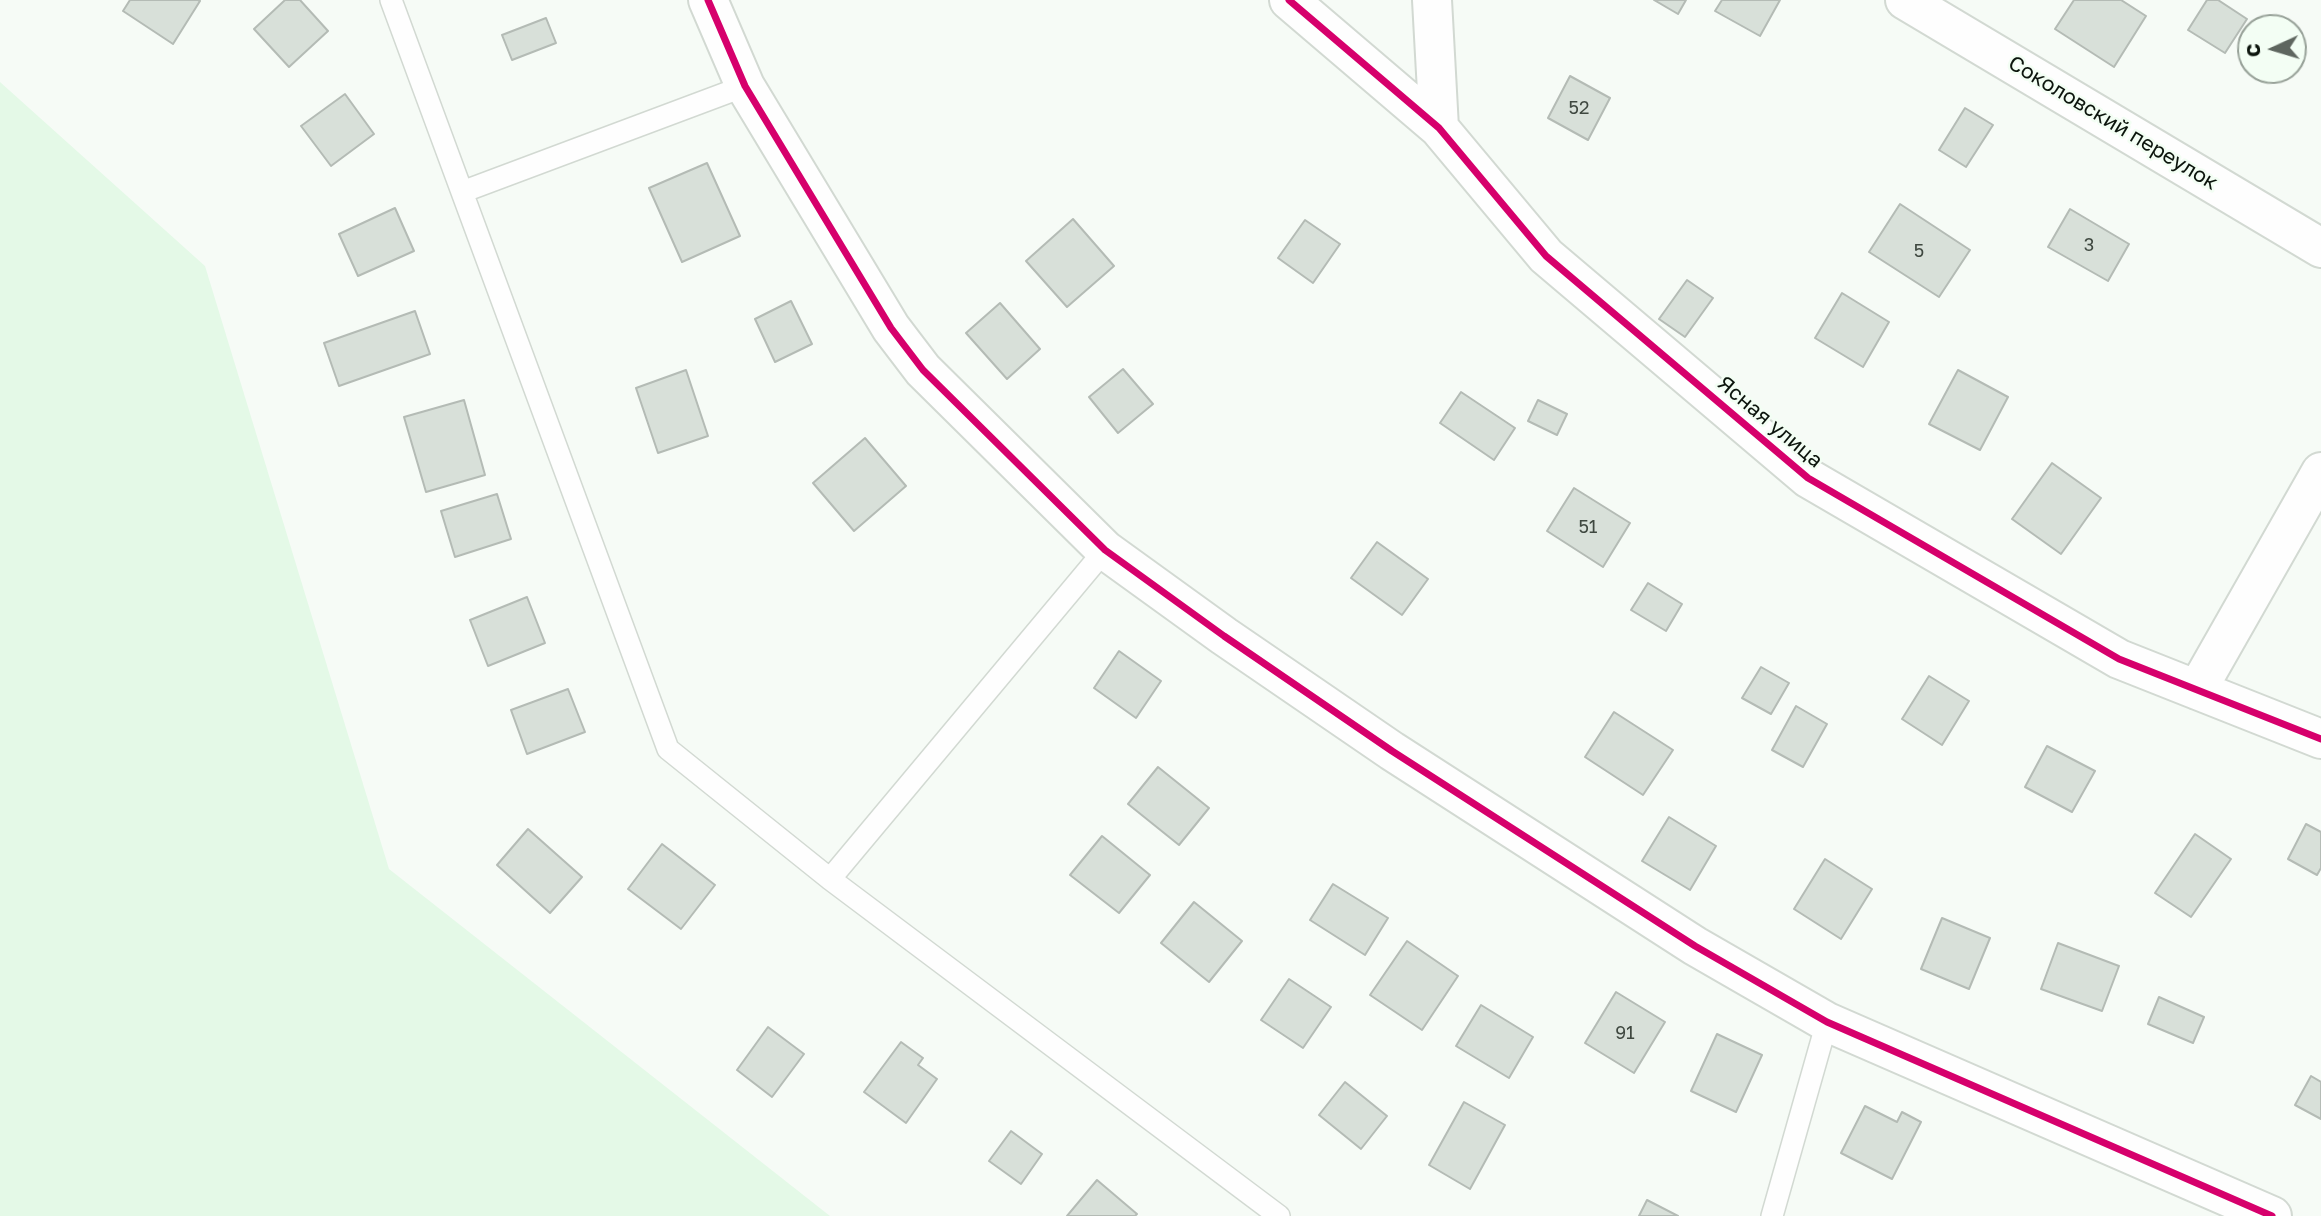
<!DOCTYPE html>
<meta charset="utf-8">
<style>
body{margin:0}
#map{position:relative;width:2321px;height:1216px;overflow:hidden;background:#f6fbf6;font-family:"Golos Text",sans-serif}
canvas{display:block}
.north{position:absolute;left:2237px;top:14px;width:70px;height:70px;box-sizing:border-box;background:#f3fef4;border:2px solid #97a198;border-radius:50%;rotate:266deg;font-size:19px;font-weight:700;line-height:28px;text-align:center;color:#0c150d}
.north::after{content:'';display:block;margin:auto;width:24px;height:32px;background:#5e665f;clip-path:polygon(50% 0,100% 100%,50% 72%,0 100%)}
</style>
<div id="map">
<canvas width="2321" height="1216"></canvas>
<div class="north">С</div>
</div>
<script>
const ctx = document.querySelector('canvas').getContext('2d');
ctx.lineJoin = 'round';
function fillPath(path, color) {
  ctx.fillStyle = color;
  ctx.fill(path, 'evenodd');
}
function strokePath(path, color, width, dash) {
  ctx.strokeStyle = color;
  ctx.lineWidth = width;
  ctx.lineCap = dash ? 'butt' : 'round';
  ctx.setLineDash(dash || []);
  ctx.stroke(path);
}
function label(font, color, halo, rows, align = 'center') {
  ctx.font = font + ' "Golos Text",sans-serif';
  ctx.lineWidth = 5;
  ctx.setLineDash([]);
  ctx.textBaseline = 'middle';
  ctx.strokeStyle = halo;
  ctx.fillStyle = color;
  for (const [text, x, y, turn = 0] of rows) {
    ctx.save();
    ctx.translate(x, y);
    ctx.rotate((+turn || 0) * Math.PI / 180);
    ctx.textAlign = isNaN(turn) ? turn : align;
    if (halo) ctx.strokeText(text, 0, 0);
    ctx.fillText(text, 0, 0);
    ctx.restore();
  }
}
const green = new Path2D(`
 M0 82 205 266 389 869 830 1216H0Z`);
const building = new Path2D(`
 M130 0H198L200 1 173 44 123 11Z
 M285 0H300L328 31 289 67 254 29Z
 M1654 0H1686L1678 14Z
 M1722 0H1780L1760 36 1715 11Z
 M2074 0H2121L2146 16 2114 67 2055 29Z
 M2207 0H2218L2247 19 2225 53 2188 30Z
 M546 18 556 43 512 60 502 35Z
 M1570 76 1610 98 1588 140 1548 118Z
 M345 94 374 134 331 166 301 126Z
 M1965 108 1993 125 1966 167 1939 150Z
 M707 163 740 236 682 262 649 188Z
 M1900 204 1970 250 1939 297 1869 252Z
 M395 208 414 251 358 276 339 234Z
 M2070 209 2129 244 2108 281 2048 247Z
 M1073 219 1114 266 1067 307 1026 261Z
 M1305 220 1340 244 1313 283 1278 258Z
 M1687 280 1713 298 1685 337 1659 319Z
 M1842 293 1889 322 1863 367 1815 338Z
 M791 301 812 344 775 362 755 319Z
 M1000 303 1040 349 1007 379 966 333Z
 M415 311 430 354 339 386 324 343Z
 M1123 369 1153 404 1118 433 1089 397Z
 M686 370 708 436 658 453 636 388Z
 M1958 370 2008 397 1980 450 1929 424Z
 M1461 392 1515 428 1494 460 1440 423Z
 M464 400 485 475 426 492 404 417Z
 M1538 400 1567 414 1557 435 1528 421Z
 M865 438 906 486 854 531 813 483Z
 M2052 463 2101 498 2061 554 2012 519Z
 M1574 488 1630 523 1603 567 1547 531Z
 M497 494 511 539 455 557 441 511Z
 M1377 542 1428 579 1402 615 1351 578Z
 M1648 583 1682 604 1666 631 1631 610Z
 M527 597 545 643 488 666 470 620Z
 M1119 651 1161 681 1136 718 1094 688Z
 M1761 667 1789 683 1771 714 1742 698Z
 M1929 676 1969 701 1942 745 1902 719Z
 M568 689 585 732 527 754 511 710Z
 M1796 706 1827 724 1803 767 1772 750Z
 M1614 712 1673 750 1643 795 1585 757Z
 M2047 746 2095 771 2072 812 2025 787Z
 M1158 767 1209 808 1179 845 1128 804Z
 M1669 817 1716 846 1690 890 1642 861Z
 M2306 824 2321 832V868L2317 875 2288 859Z
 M528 829 582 877 550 913 497 865Z
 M2195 834 2231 859 2191 917 2155 893Z
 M1102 836 1150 875 1119 913 1070 875Z
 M662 844 715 885 681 929 628 889Z
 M1825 859 1872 889 1841 939 1794 909Z
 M1333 884 1388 918 1365 955 1310 920Z
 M1194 902 1242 941 1209 982 1161 943Z
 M1942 918 1990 938 1969 989 1921 969Z
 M1407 941 1458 976 1422 1030 1370 995Z
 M2058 943 2119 966 2102 1011 2041 989Z
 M1289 979 1331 1007 1303 1048 1261 1020Z
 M1616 992 1665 1022 1634 1073 1585 1043Z
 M2159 997 2204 1017 2193 1043 2148 1024Z
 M1481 1005 1533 1037 1509 1078 1456 1046Z
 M768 1027 804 1054 772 1097 737 1070Z
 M1717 1034 1762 1055 1736 1112 1691 1091Z
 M901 1042 923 1058 918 1065 937 1079 906 1123 864 1092Z
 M2311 1076 2321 1082V1119L2295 1105Z
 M1345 1082 1387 1116 1361 1149 1319 1115Z
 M1464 1102 1505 1125 1470 1189 1429 1165Z
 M1865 1106 1897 1122 1902 1112 1921 1122 1892 1179 1841 1153Z
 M1011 1131 1042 1154 1021 1184 989 1161Z
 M1097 1180 1137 1214 1135 1216H1067Z
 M1647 1200 1678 1216H1639Z`);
const lane = new Path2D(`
 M391 0 668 749 830 879 1279 1216
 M462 192 745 86
 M830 879 1105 550
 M1772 1216 1827 1022`);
const street = new Path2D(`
 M708 0 745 86 891 328 923 370 1105 550 1224 636 1392 751 1695 946 1827 1022 2272 1216
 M1289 0 1439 128 1546 256 1808 478 2119 659 2321 739
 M1432 0 1439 128
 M1905 0 2321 248
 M2197 690 2321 472`);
const cycleway = new Path2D(`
 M708 0 745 86 891 328 923 370 1105 550 1224 636 1392 751 1695 946 1827 1022 2272 1216
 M1289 0 1439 128 1546 256 1808 478 2119 659 2321 739`);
const numberNames = [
 ["52",1579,108],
 ["3",2089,245],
 ["5",1919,251],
 ["51",1588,527],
 ["91",1625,1033]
];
const streetNames = [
 ["Соколовский переулок",2113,123,31],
 ["Ясная улица",1770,422,40]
];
fillPath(green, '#e4f9e7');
fillPath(building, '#d8e0d9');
strokePath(building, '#b4bbb5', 2);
strokePath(lane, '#d2d9d2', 24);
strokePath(street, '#d2d9d2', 42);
strokePath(lane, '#fefefe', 21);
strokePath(street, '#fefefe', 38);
strokePath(cycleway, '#d6006c', 7);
label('18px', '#3f4840', null, numberNames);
label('21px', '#0c150d', '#f3fef4', streetNames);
</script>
